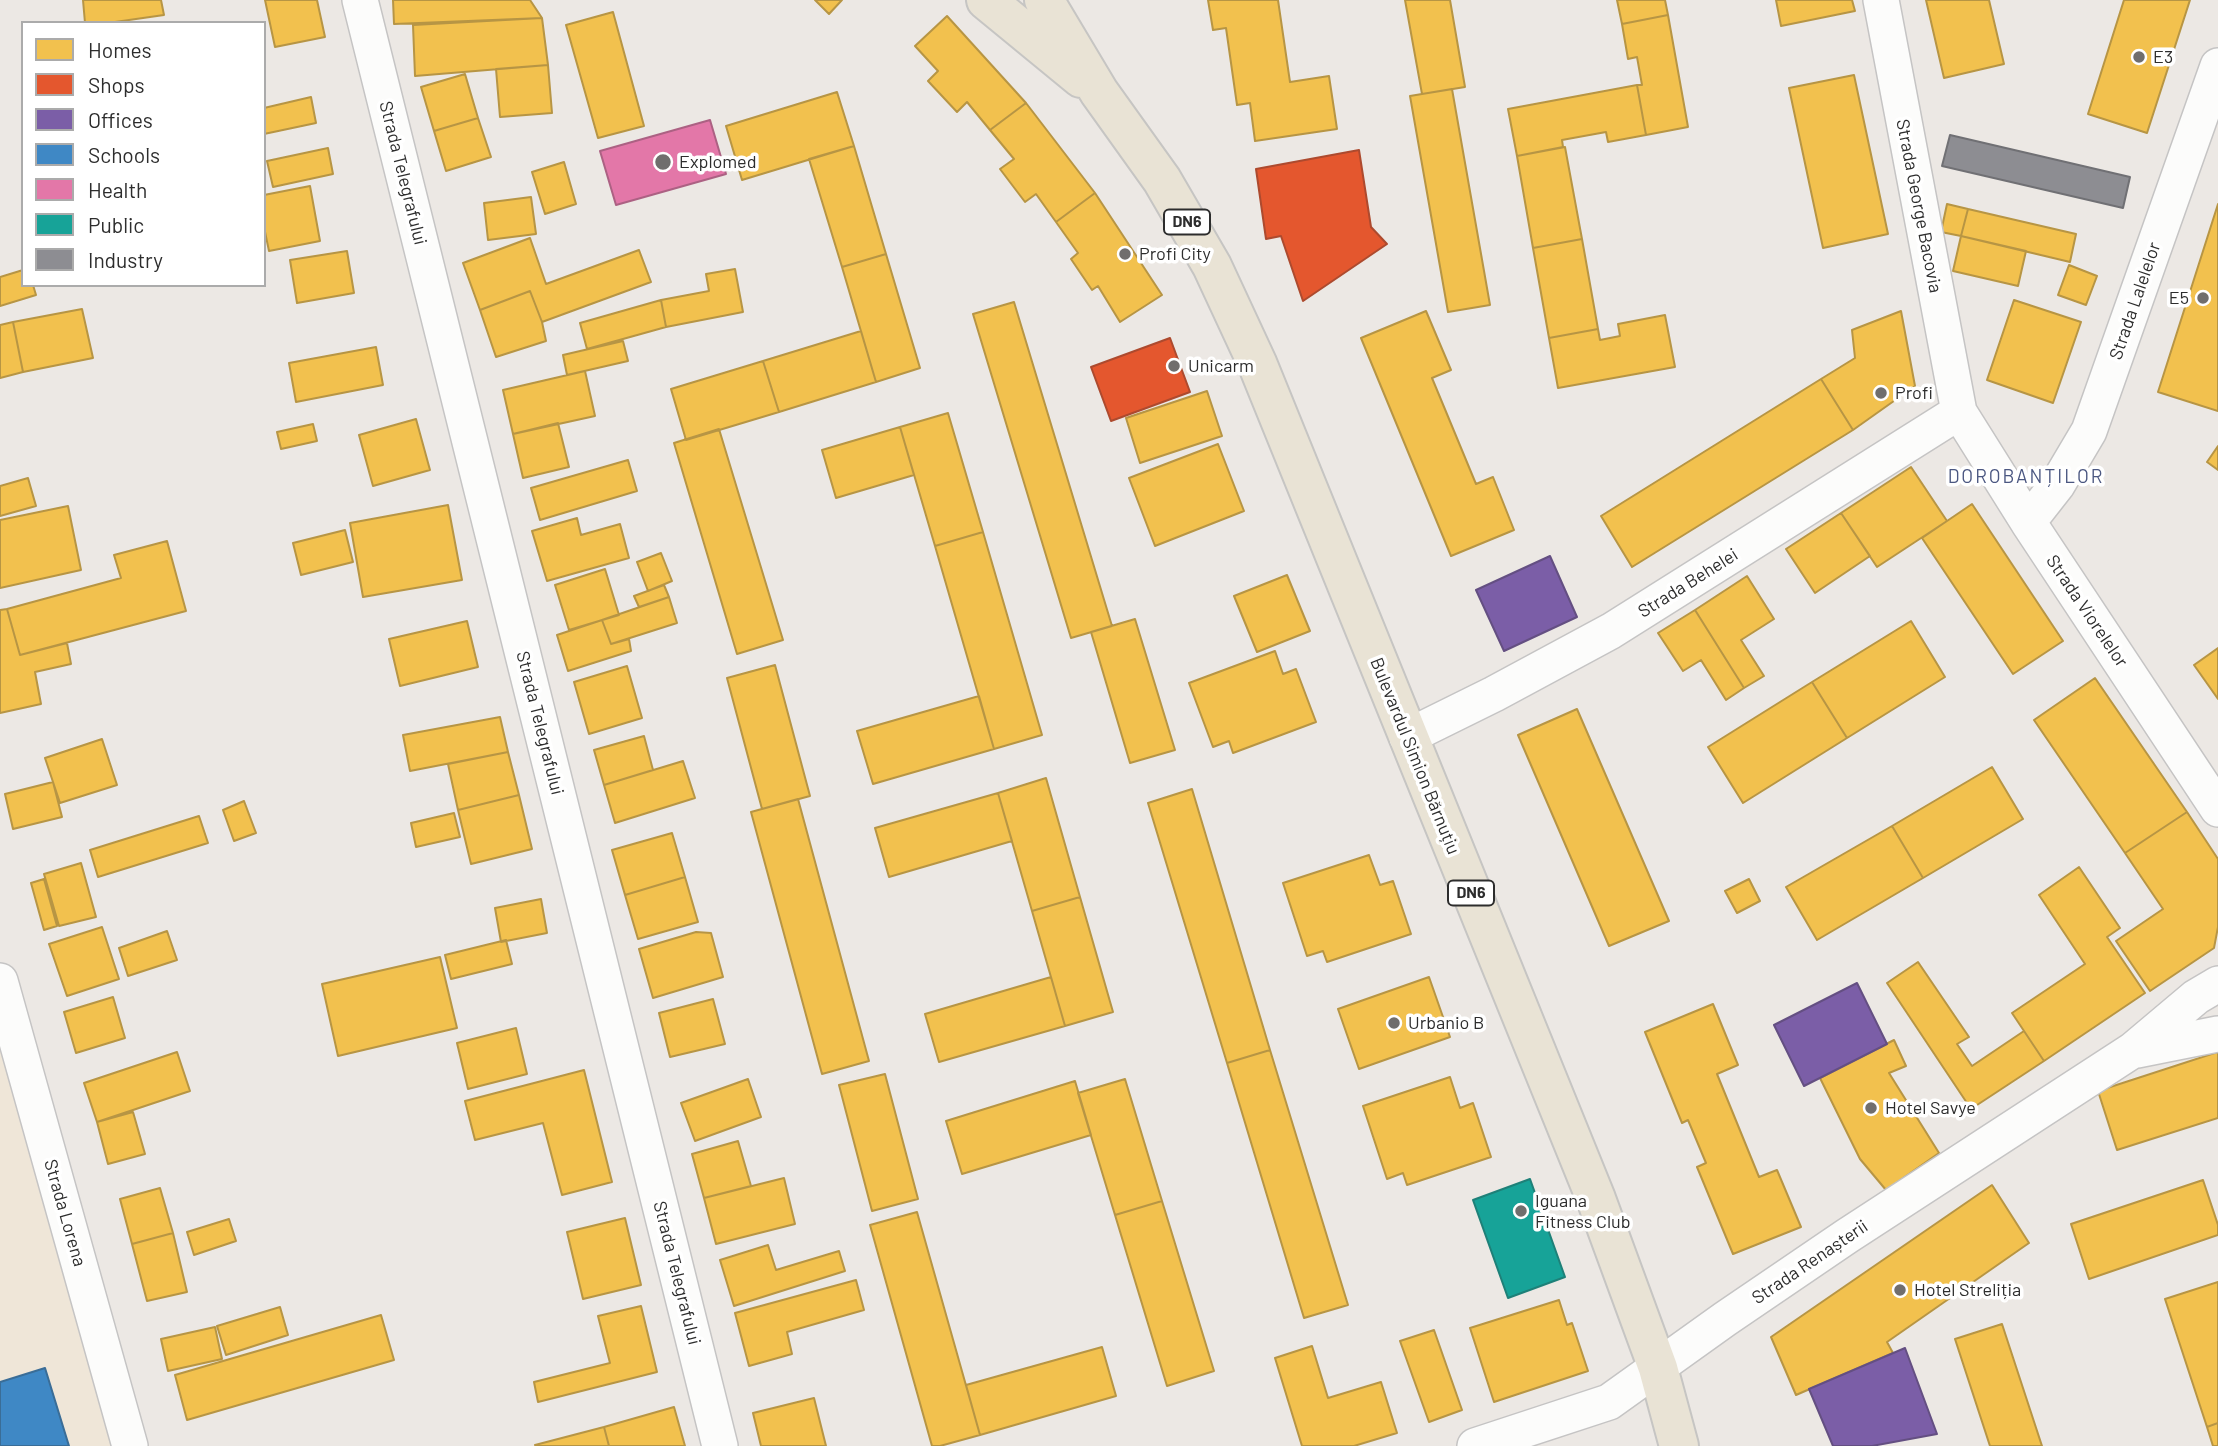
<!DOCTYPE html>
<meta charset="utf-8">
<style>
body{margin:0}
#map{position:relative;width:2218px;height:1446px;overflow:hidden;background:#ece8e4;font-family:Barlow,sans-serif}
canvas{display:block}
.legend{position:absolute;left:21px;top:21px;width:245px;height:266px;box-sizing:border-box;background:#fff;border:2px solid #ababab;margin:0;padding:9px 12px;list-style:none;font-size:21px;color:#2d2d2d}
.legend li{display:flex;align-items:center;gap:14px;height:35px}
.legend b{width:35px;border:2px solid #ababab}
</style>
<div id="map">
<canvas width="2218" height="1446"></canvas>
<ul class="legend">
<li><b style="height:19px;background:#f2c14e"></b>Homes</li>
<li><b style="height:19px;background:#e4572e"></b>Shops</li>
<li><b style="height:19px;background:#7b5ea7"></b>Offices</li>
<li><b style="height:19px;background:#3f88c5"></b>Schools</li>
<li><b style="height:19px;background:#e377a8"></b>Health</li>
<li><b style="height:19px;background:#17a398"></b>Public</li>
<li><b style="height:19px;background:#8d8d92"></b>Industry</li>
</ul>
</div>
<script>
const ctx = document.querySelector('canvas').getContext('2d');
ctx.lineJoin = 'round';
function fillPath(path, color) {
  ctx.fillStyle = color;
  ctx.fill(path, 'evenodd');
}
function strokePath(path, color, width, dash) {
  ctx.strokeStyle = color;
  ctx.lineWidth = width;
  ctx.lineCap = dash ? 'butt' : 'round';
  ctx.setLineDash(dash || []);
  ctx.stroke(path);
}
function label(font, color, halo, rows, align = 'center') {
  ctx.font = font + ' Barlow,sans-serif';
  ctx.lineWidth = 7;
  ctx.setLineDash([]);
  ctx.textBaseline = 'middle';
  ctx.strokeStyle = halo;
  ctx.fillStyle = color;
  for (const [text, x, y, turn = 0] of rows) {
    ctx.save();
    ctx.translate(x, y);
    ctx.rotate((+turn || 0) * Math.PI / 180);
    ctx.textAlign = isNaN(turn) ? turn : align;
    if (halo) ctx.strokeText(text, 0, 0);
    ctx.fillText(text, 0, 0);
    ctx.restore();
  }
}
const education = new Path2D(`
 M0 1034 111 1446H0Z`);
const homes = new Path2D(`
 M83 0H161L164 15 108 23H85Z
 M265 0H317L325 37 275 47Z
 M393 0H530L542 18 394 24Z
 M815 0H842L829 14Z
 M1208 0H1278L1290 82 1329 76 1337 129 1255 141 1250 103 1237 105 1226 28 1213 30Z
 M1405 0H1450L1465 87 1422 94Z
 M1617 0H1665L1668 15 1622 24Z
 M1776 0H1852L1855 11 1781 26Z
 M1926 0H1989L2004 64 1944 78Z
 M2124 0H2190L2147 133 2088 114Z
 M613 12 644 126 598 138 566 25Z
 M1668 15 1688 127 1646 135 1637 85H1642L1637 57 1628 59 1622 24Z
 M947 16 1026 103 990 130 967 102 957 112 928 81 938 71 915 46Z
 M542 18 548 65 415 76 413 25Z
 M548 65 552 113 500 117 496 69Z
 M465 74 478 118 434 131 421 87Z
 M1854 75 1888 234 1823 248 1789 88Z
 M1637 85 1646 135 1608 142 1606 132 1562 140 1563 147 1517 156 1508 109Z
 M1452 89 1490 305 1448 312 1410 96Z
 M837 92 854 146 742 180 726 126Z
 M311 97 316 123 264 134V108Z
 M1026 103 1095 193 1056 222 1036 194 1025 202 1000 169 1014 159 990 130Z
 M478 118 491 157 446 171 434 131Z
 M854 146 886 254 842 267 809 159Z
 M1565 147 1582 239 1533 248 1517 156Z
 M328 148 333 174 273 187 267 161Z
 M564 162 576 204 545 214 532 172Z
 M310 186 320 241 269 251 264 227V195Z
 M1095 193 1162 295 1120 322 1098 286 1092 290 1071 259 1078 253 1056 222Z
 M531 197 536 234 488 240 484 203Z
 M1947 204 1968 209 1961 236 1941 232Z
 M2218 204V411L2158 392Z
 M1968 209 2076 234 2070 262 1961 236Z
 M1961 236 2026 251 2018 286 1953 271Z
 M530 238 546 284 639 250 651 282 542 322 530 291 480 310 463 263Z
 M1582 239 1598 329 1549 338 1533 248Z
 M347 251 354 293 297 303 290 260Z
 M886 254 920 368 876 382 842 267Z
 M2069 265 2097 276 2086 305 2058 295Z
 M735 269 743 312 666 327 661 300 709 291 706 274Z
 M23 270V285H33L36 295 0 306V277Z
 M530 291 542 322 546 341 496 357 480 310Z
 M661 300 666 327 587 349 580 323Z
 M2014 300 2081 322 2053 403 1987 380Z
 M1014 302 1112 626 1071 638 973 314Z
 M82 309 93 358 23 372 13 322Z
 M1426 311 1451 370 1432 378 1476 484 1493 477 1514 530 1451 556 1361 338Z
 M1901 311 1915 386 1853 430 1821 379 1855 358 1852 330Z
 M1665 315 1675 367 1558 388 1549 338 1598 329 1600 340 1620 336 1618 324Z
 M13 322 23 372 0 378V325Z
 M861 331 876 382 779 412 763 361Z
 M623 341 628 361 567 375 563 355Z
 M376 347 383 385 296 402 289 363Z
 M763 361 779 412 686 440 671 389Z
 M585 371 595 416 513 434 503 390Z
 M1821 379 1853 430 1632 567 1601 516Z
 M1207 391 1222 436 1140 463 1126 418Z
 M948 413 983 532 935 546 900 427Z
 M416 419 430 470 373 486 359 435Z
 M558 423 569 467 523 478 513 434Z
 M313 424 317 441 281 449 277 432Z
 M900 427 914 475 836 498 822 450Z
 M719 429 783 640 737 654 674 443Z
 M1218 444 1244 511 1155 546 1129 478Z
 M2218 446V470L2207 462Z
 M628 460 637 491 540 520 531 488Z
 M1911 467 1947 521 1877 567 1841 513Z
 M28 478 36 506 0 516V486Z
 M1972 504 2063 641 2013 674 1922 538Z
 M448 505 462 580 363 597 350 523Z
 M68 506 81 570 0 588V520Z
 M1841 513 1870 556 1815 593 1786 549Z
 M577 518 581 535 620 524 629 558 547 581 532 531Z
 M345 530 353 562 301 575 293 543Z
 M983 532 1042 735 994 749 935 546Z
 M167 541 186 611 20 655 7 609 121 578 114 555Z
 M661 553 672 581 648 591 637 562Z
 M605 569 619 615 569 630 555 585Z
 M1287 575 1310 631 1257 652 1234 596Z
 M1747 576 1774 619 1741 640 1764 676 1744 688 1695 610Z
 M664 585 669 597 639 607 634 596Z
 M669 597 677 623 611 644 602 620Z
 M7 609 20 655 67 643 71 664 35 672 41 704 0 713V610Z
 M1695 610 1744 688 1726 700 1701 660 1683 671 1658 633Z
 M1135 619 1175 750 1130 763 1091 632Z
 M602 620 611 644 629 639 631 651 568 671 557 635Z
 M467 621 478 667 400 686 389 639Z
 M1911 621 1945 677 1847 738 1812 682Z
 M2218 648V699L2194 665Z
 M1275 651 1283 674 1296 669 1316 722 1233 753 1229 741 1213 747 1189 683Z
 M775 665 810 796 762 809 727 678Z
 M627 666 642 718 589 734 574 682Z
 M2095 678 2187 812 2125 853 2034 720Z
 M1812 682 1847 738 1743 803 1708 747Z
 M979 696 994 749 873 784 857 731Z
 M1577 709 1669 921 1609 946 1518 735Z
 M500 717 508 752 410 771 403 735Z
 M644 736 653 770 604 785 594 750Z
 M102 739 117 785 60 803 45 758Z
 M508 752 519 795 458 810 448 764Z
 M683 761 695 798 615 823 604 785Z
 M1992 767 2023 819 1923 878 1892 826Z
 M1046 778 1080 897 1032 911 998 793Z
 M53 782 62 817 13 829 5 794Z
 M1192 789 1270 1050 1227 1063 1148 803Z
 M998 793 1012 841 889 877 875 828Z
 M519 795 532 849 471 864 458 810Z
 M798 799 869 1061 822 1074 751 812Z
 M244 801 256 833 234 841 223 810Z
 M2187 812 2218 859V927L2214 948 2150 991 2116 941 2163 909 2125 853Z
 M454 813 460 837 416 847 411 823Z
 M199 816 208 843 98 877 90 850Z
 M1892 826 1923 878 1817 940 1786 887Z
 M672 833 685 877 625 895 612 850Z
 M1369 855 1380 885 1393 881 1411 934 1327 962 1323 951 1307 956 1283 883Z
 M81 863 96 917 59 926 44 874Z
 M2079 867 2120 928 2107 937 2145 993 2044 1061 2012 1013 2085 964 2039 895Z
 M685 877 698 922 638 939 625 895Z
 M44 879 57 926 44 930 31 883Z
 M1749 879 1760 901 1737 913 1725 891Z
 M1080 897 1113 1012 1065 1026 1032 911Z
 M541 899 547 933 501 942 495 908Z
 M102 927 119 979 67 996 49 944Z
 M167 931 177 960 128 976 119 948Z
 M696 932 711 933 723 977 653 998 639 949Z
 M506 940 512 964 451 979 445 955Z
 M440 957 457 1028 338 1056 322 984Z
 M1918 962 1969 1037 1957 1044 1972 1066 2024 1031 2044 1061 1971 1109 1887 983Z
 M1051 977 1065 1026 939 1062 925 1014Z
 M1429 977 1450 1037 1359 1069 1338 1009Z
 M113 997 125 1038 76 1053 64 1012Z
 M713 999 725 1044 670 1057 659 1013Z
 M1713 1004 1738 1065 1717 1074 1759 1177 1777 1170 1801 1227 1733 1254 1697 1167 1706 1163 1688 1120 1682 1123 1645 1032Z
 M516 1028 527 1074 468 1089 457 1043Z
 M1894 1040 1906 1066 1889 1073 1939 1153 1886 1190 1860 1159 1820 1078Z
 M1270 1050 1348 1305 1304 1318 1227 1063Z
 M177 1052 190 1091 97 1122 84 1083Z
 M2218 1052V1118L2117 1150 2098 1091Z
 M584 1070 612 1182 562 1195 543 1123 475 1140 465 1101Z
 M885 1074 918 1199 872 1211 839 1085Z
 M1450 1077 1460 1108 1473 1103 1491 1157 1407 1185 1403 1173 1387 1179 1363 1106Z
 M748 1079 761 1117 695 1141 681 1103Z
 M1125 1079 1162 1201 1115 1215 1078 1093Z
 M1075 1081 1091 1135 962 1174 946 1121Z
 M133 1112 145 1154 108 1164 97 1122Z
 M738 1141 751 1186 704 1198 692 1154Z
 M784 1178 795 1224 716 1244 704 1198Z
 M2203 1180 2218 1225V1235L2089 1279 2071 1224Z
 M1992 1185 2029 1243 1887 1342 1893 1353 1796 1395 1771 1337Z
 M160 1188 173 1233 132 1244 120 1199Z
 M1162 1201 1214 1371 1167 1386 1115 1215Z
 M917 1212 980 1435 940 1446H932L870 1225Z
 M625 1218 641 1285 583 1299 567 1232Z
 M229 1219 236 1241 194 1255 187 1232Z
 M173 1233 187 1292 147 1301 132 1244Z
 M768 1245 776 1270 839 1251 845 1271 734 1306 720 1260Z
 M856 1280 864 1310 787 1332 792 1354 749 1366 735 1313Z
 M2218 1282V1423L2207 1427 2165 1299Z
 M1559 1300 1567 1325 1572 1323 1588 1371 1494 1402 1470 1328Z
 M641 1306 657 1372 538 1402 534 1382 610 1363 598 1316Z
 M280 1307 288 1335 226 1355 217 1326Z
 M381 1315 394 1360 187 1420 175 1375Z
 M2002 1324 2042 1446H1990L1955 1339Z
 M215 1327 222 1359 168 1371 161 1339Z
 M1434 1330 1462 1410 1429 1422 1400 1341Z
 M1312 1346 1328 1398 1381 1382 1397 1433 1354 1446H1302L1275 1358Z
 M1102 1347 1116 1396 980 1435 966 1385Z
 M814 1398 826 1446H761L753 1413Z
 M674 1407 685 1446H609L604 1427Z
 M2218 1423V1446H2213L2207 1427Z
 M604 1427 609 1446H536L535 1445Z`);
const shops = new Path2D(`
 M1359 150 1371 227 1387 244 1303 301 1281 236 1266 239 1256 169Z
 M1170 338 1190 392 1111 421 1091 367Z`);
const offices = new Path2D(`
 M1550 556 1577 617 1504 651 1476 590Z
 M1857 983 1887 1044 1804 1086 1774 1025Z
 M1905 1348 1937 1434 1872 1446H1833L1809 1389Z`);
const schools = new Path2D(`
 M45 1368 69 1446H0V1382Z`);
const health = new Path2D(`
 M710 120 726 174 616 205 600 151Z`);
const public = new Path2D(`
 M1530 1179 1565 1277 1508 1298 1473 1200Z`);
const industry = new Path2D(`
 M1950 135 2130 177 2123 208 1942 166Z`);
const minor = new Path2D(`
 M360 0 720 1446
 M1881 0 1959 412 2028 522 2218 809
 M2028 522 2057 485 2089 431 2218 66
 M1407 737 1494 694 1611 631 1959 412
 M0 981 130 1446
 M2137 1050 2218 1034
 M1475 1446 1609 1402 1725 1319 1847 1236 2133 1050 2196 997 2218 984`);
const major = new Path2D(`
 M986 0 1081 78
 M1044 0 1099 92 1162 180 1212 266 1257 363 1596 1199 1658 1368 1679 1446`);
const markers = [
 [2139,57,7,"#706e6d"],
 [663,162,9,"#706e6d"],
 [1125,254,7,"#706e6d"],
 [2203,298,7,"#706e6d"],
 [1174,366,7,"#706e6d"],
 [1881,393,7,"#706e6d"],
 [1394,1023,7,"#706e6d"],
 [1871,1108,7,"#706e6d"],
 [1521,1211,7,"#706e6d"],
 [1900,1290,7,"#706e6d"]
];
const shields = [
 [1187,222,46],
 [1471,893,46]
];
const shieldNames = [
 ["DN6",1187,222],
 ["DN6",1471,893]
];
const poiNames = [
 ["E3",2153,57],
 ["Explomed",679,162],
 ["Profi City",1139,254],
 ["E5",2189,298,"right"],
 ["Unicarm",1188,366],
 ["Profi",1895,393],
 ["Urbanio B",1408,1023],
 ["Hotel Savye",1885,1108],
 ["Iguana",1535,1201],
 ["Fitness Club",1535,1222],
 ["Hotel Streliția",1914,1290]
];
const streetNames = [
 ["Strada Telegrafului",403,173,76],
 ["Strada George Bacovia",1919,206,79],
 ["Strada Lalelelor",2135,301,-71],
 ["Strada Behelei",1688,583,-32],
 ["Strada Viorelelor",2087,611,56],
 ["Strada Telegrafului",540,723,76],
 ["Bulevardul Simion Bărnuțiu",1415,756,68],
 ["Strada Lorena",65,1213,74],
 ["Strada Renașterii",1810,1262,-34],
 ["Strada Telegrafului",677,1273,76]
];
const neighbourhoodNames = [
 ["DOROBANȚILOR",2026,477]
];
fillPath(education, '#efe6d8');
fillPath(homes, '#f2c14e');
strokePath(homes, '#b79544', 2);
fillPath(shops, '#e4572e');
strokePath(shops, '#ad4a2e', 2);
fillPath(offices, '#7b5ea7');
strokePath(offices, '#644f82', 2);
fillPath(schools, '#3f88c5');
strokePath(schools, '#3a6d97', 2);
fillPath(health, '#e377a8');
strokePath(health, '#ac6183', 2);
fillPath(public, '#17a398');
strokePath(public, '#1e8078', 2);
fillPath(industry, '#8d8d92');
strokePath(industry, '#707074', 2);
strokePath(minor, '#c5c4c4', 38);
strokePath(major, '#c6c5c3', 42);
strokePath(minor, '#fcfcfb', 35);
strokePath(major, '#e9e3d5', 38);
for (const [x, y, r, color] of markers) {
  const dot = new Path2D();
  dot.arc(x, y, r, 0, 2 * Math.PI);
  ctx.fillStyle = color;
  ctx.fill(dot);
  strokePath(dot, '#fff', 2.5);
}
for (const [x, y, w] of shields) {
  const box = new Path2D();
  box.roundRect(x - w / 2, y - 12.5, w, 25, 5);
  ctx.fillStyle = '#fff';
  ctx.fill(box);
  strokePath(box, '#2d2d2d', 2);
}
label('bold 16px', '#2d2d2d', null, shieldNames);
label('18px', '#2d2d2d', '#fff', poiNames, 'left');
label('18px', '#2d2d2d', '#fff', streetNames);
ctx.letterSpacing = '2px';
label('19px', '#4b5781', '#fff', neighbourhoodNames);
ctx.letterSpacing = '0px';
</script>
